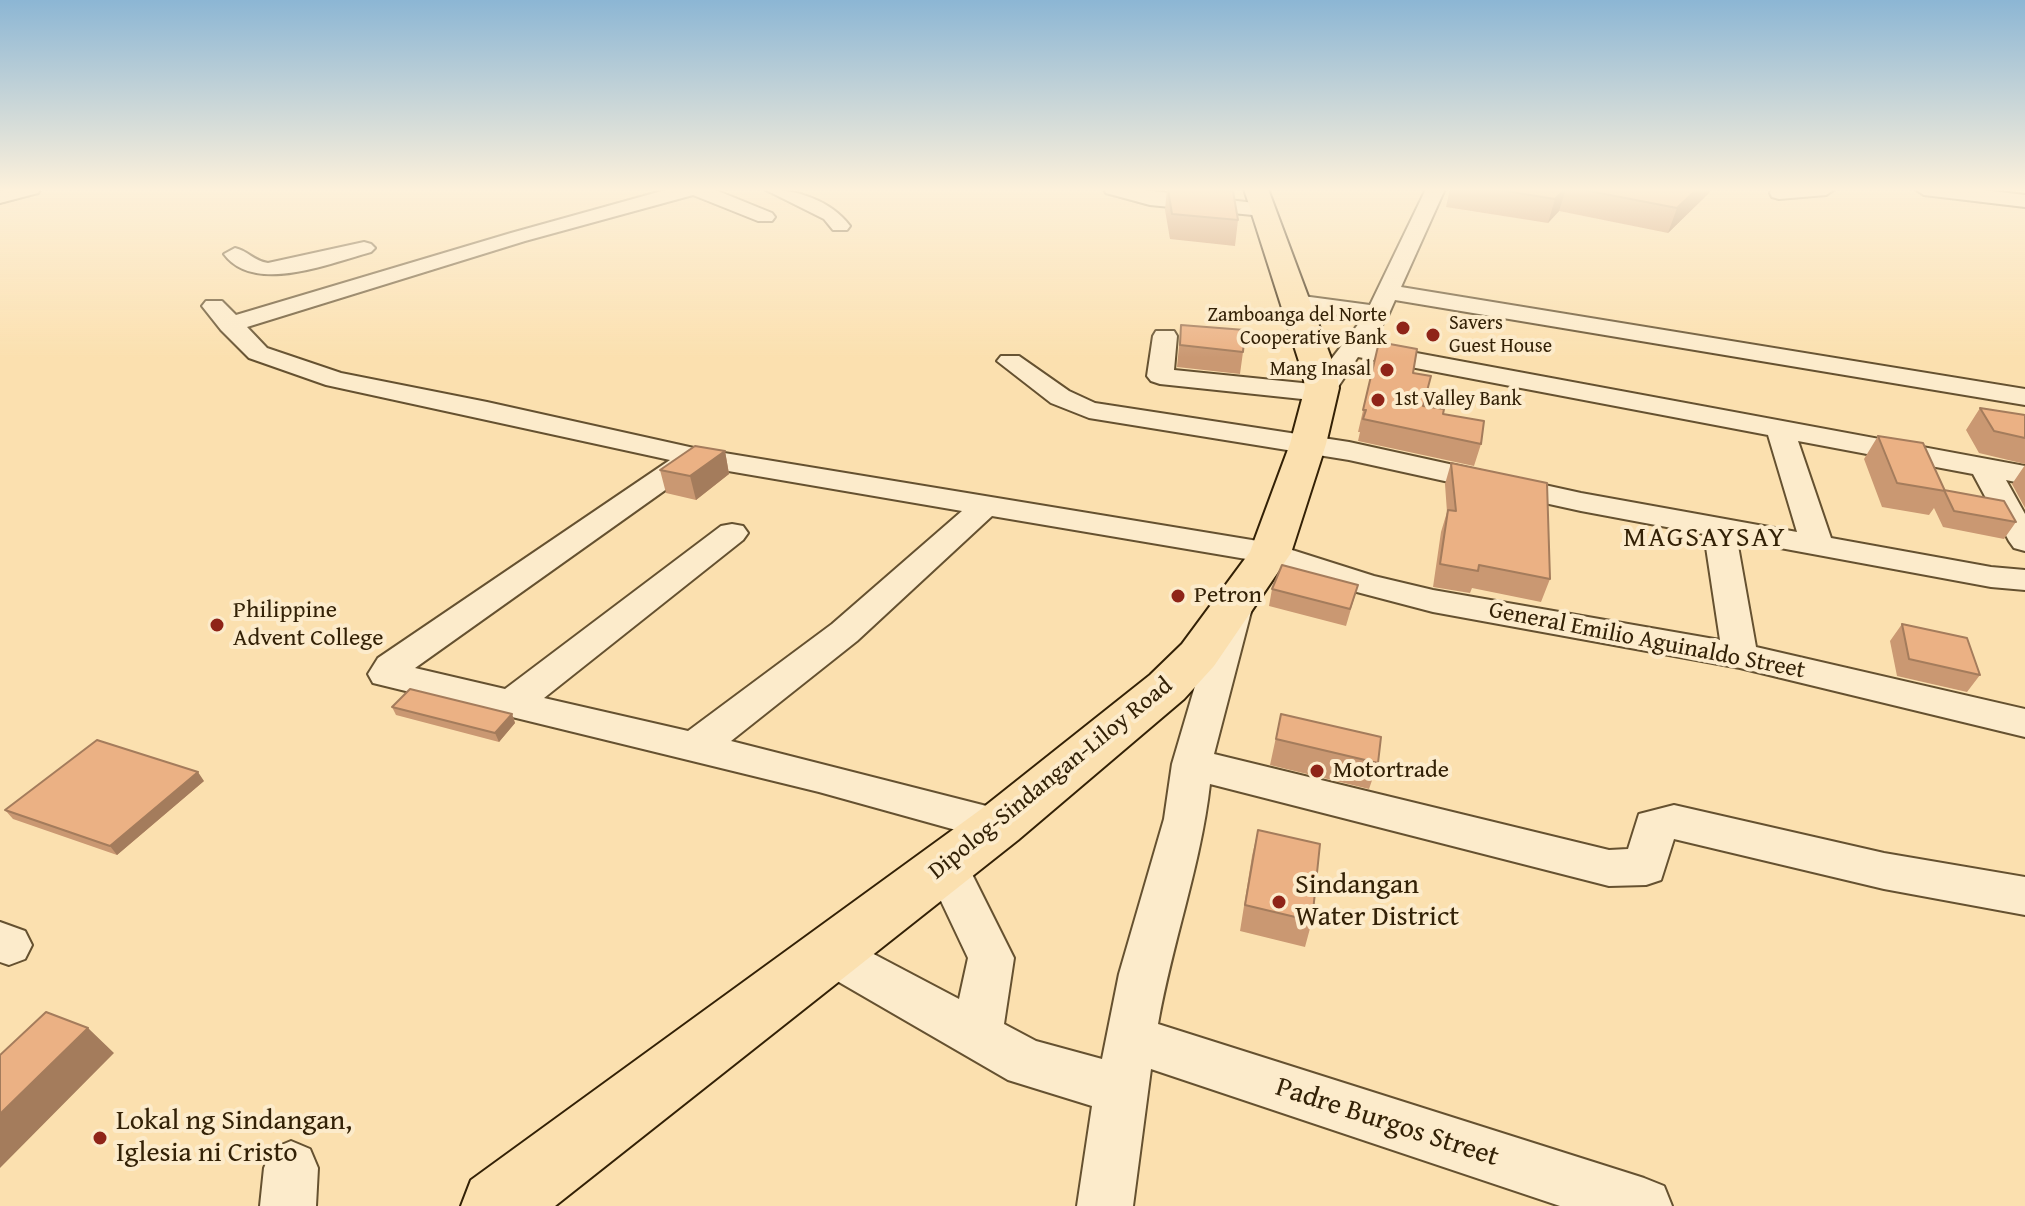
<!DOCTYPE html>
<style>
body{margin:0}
canvas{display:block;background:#fbe0af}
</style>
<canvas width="2025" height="1206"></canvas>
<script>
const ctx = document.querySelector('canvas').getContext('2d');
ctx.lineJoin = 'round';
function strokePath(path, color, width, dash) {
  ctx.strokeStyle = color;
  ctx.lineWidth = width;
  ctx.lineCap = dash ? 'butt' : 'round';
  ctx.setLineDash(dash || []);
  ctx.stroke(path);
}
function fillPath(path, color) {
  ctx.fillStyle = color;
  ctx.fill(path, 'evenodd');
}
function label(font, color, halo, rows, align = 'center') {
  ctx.font = font + ' "Gentium Book Plus",serif';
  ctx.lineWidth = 8;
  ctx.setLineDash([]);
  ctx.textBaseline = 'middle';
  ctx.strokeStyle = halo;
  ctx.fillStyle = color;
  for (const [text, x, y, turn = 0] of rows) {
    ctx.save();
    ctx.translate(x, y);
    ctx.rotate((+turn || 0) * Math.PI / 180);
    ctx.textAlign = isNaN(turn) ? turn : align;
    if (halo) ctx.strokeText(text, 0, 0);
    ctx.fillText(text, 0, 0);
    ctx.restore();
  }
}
const minor = new Path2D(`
 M7 189H40L38 193 0 203V191Z
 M669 189H713L772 213 775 217 772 221H758L693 195 525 241 247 327 267 348 341 373 487 402 694 448 1270 543 1374 576 1433 590 1720 640 1704 534 1581 511 1349 460 1089 418 1051 403 997 361 1001 356H1019L1069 391 1095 403 1349 442 1581 493 1797 532 1768 435 1358 357 1330 399 1321 401 1160 384 1151 381 1147 376 1153 336 1156 331H1174L1177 336 1174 370 1312 384 1363 318 1295 309 1287 307 1284 302 1287 297 1295 295 1370 305 1426 189H1445L1401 287 2025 389V405L1395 300 1387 318 1368 344 2025 466V484L2006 480 2025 514V551L2014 548 2009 541 1973 474 1798 441 1831 538 1991 567 2025 570V590L1991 587 1737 540 1756 647 2025 709V737L1740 668 1433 612 1353 591 1264 562 992 516 857 641 731 741 1014 813 1020 825 1014 837 999 842 819 792 373 683 368 674 378 658 670 460 326 385 249 358 221 330 202 306 206 301H222L236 315 511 233ZM699 466 962 511 832 624 688 731 544 698 743 540 748 533 743 526 732 524 721 526 505 689 415 668Z
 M764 189C795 189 831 200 850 226L847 230H833L824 219Z
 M1104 189H1136L1263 204 1273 210 1263 216 1150 205 1106 193Z
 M1772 189H1835L1826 195 1779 199 1772 197 1770 193Z
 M1915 189H1975L2025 195V207L1924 195Z
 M364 242 371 244 375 248 371 252C330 263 254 295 224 254L235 248C248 251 254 261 268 263Z
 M1235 597 1247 600 1252 608 1214 754 1609 850 1628 849 1639 814 1674 805 1884 853 2025 877V915L1884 889 1674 839 1661 880 1646 885 1609 886 1210 784C1201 865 1172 943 1158 1024L1644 1178 1664 1186 1672 1206H1560L1151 1069 1133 1206H1077L1092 1106 1008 1080 813 967 807 952 813 937 830 931 959 999 968 958 924 865 931 852 946 847 961 852 1014 958 1004 1024 1036 1041 1102 1059 1119 974 1164 819 1172 764 1218 608 1223 600Z
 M0 922 25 931 32 945 25 959 9 965 0 962Z
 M291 1141 310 1149 318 1168 316 1206H260L264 1168 272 1149Z`);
const highway = new Path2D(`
 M1244 189H1268L1337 374 1339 388 1326 444 1291 553 1214 666 1184 699 1018 840 555 1206H461L471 1180 980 810 1150 675 1182 644 1250 552 1290 444 1305 388 1303 374Z`);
const wall = new Path2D(`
 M1167 189H1212L1238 220 1235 246 1170 239 1165 210Z
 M1450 189H1710L1709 193 1668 233 1559 211 1548 223 1446 207Z
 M1181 325 1243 352 1240 374 1177 367Z
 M1379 342 1413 373 1423 406 1443 414 1481 444 1474 466 1358 441 1360 432H1358Z
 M1980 408 2025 415V464L1979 453 1966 430Z
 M1878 436 1945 491 2016 522 2004 539 1943 527 1934 508 1929 515 1882 507 1864 459Z
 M725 451 729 474 696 500 666 493 660 470Z
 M1451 463 1550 579 1541 602 1472 588 1470 593 1433 587 1441 532 1447 512 1445 484Z
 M2025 465V508L2012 484Z
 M1358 585 1346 626 1269 606 1272 589Z
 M1902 624 1980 675 1967 692 1897 676 1890 641Z
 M392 707 512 714 515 723 499 742 396 715Z
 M1281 714 1378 763 1369 789 1270 765Z
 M204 781 117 855 13 819 5 810Z
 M1258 830 1312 921 1305 947 1240 931 1252 856Z`);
const shadedWall = new Path2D(`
 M1565 189H1566L1559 211 1548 223 1555 199Z
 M1697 189H1710L1709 193 1668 233 1677 208Z
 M725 451 729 474 696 500 690 476Z
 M512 714 515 723 499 742 495 733Z
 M198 772 204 781 117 855 110 846Z
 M88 1028 114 1053 0 1168V1114Z`);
const building = new Path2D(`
 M1168 189H1212L1233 191 1238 220 1172 214Z
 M1493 189H1565L1555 199Z
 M1579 189H1697L1677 208Z
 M1181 325 1245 330 1243 352 1180 345Z
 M1379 342 1417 349 1413 373 1431 376 1423 406 1444 409 1443 414 1484 421 1481 444 1363 419 1366 410H1363Z
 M1980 408 2025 415V438L1994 431Z
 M1878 436 1923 443 1945 491 1897 483Z
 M695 446 725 451 690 476 660 470Z
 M1451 463 1547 483 1550 579 1479 565 1478 571 1440 564 1448 510 1456 511Z
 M1944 490 2004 501 2016 522 1954 511Z
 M1282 565 1358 585 1350 609 1272 589Z
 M1902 624 1967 638 1980 675 1909 659Z
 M410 689 512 714 495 733 392 707Z
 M1281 714 1381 737 1378 763 1276 739Z
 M97 740 198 772 110 846 5 810Z
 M1258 830 1320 844 1312 921 1245 905Z
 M46 1012 88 1028 0 1114V1055Z`);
const markers = [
 [1403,328,8,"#8f2418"],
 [1433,335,8,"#8f2418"],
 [1387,370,8,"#8f2418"],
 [1378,400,8,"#8f2418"],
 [1178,596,8,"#8f2418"],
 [217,625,8,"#8f2418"],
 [1317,771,8,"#8f2418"],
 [1279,902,8,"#8f2418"],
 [100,1138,8,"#8f2418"]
];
const farPoinames = [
 ["Zamboanga del Norte",1387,316],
 ["Cooperative Bank",1387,339],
 ["Savers",1449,324,"left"],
 ["Guest House",1449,347,"left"],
 ["Mang Inasal",1371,370],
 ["1st Valley Bank",1394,400,"left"]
];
const poiNames = [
 ["Petron",1194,596],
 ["Philippine",233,611],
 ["Advent College",233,639],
 ["Motortrade",1333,771]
];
const streetNames = [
 ["General Emilio Aguinaldo Street",1647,641,11],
 ["Dipolog-Sindangan-Liloy Road",1051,779,-39]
];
const quarterNames = [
 ["MAGSAYSAY",1705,539]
];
const nearPoinames = [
 ["Sindangan",1295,886],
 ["Water District",1295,918],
 ["Lokal ng Sindangan,",116,1122],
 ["Iglesia ni Cristo",116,1154]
];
const nearStreetnames = [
 ["Padre Burgos Street",1387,1123,18]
];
strokePath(minor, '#655130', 4);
strokePath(highway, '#332106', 4);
fillPath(minor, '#fcebcb');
fillPath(highway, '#fbe0af');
fillPath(wall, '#ca9872');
fillPath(shadedWall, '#a47c5c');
fillPath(building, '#ebb184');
strokePath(building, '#a47c5c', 2);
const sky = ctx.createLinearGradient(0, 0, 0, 358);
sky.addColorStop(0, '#8cb6d4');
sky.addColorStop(0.53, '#fdf1db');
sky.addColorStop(1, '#fdf1db00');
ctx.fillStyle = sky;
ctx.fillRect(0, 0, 2025, 358);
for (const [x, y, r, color] of markers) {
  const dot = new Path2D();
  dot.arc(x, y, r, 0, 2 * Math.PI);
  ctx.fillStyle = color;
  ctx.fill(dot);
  strokePath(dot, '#fcebcb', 3);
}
label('20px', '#332106', '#fcebcb', farPoinames, 'right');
label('24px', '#332106', '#fcebcb', poiNames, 'left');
label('24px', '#332106', '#fcebcb', streetNames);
ctx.letterSpacing = '2px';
label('28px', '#332106', '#fcebcb', quarterNames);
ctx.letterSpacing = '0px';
label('28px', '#332106', '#fcebcb', nearPoinames, 'left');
label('28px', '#332106', '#fcebcb', nearStreetnames);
</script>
